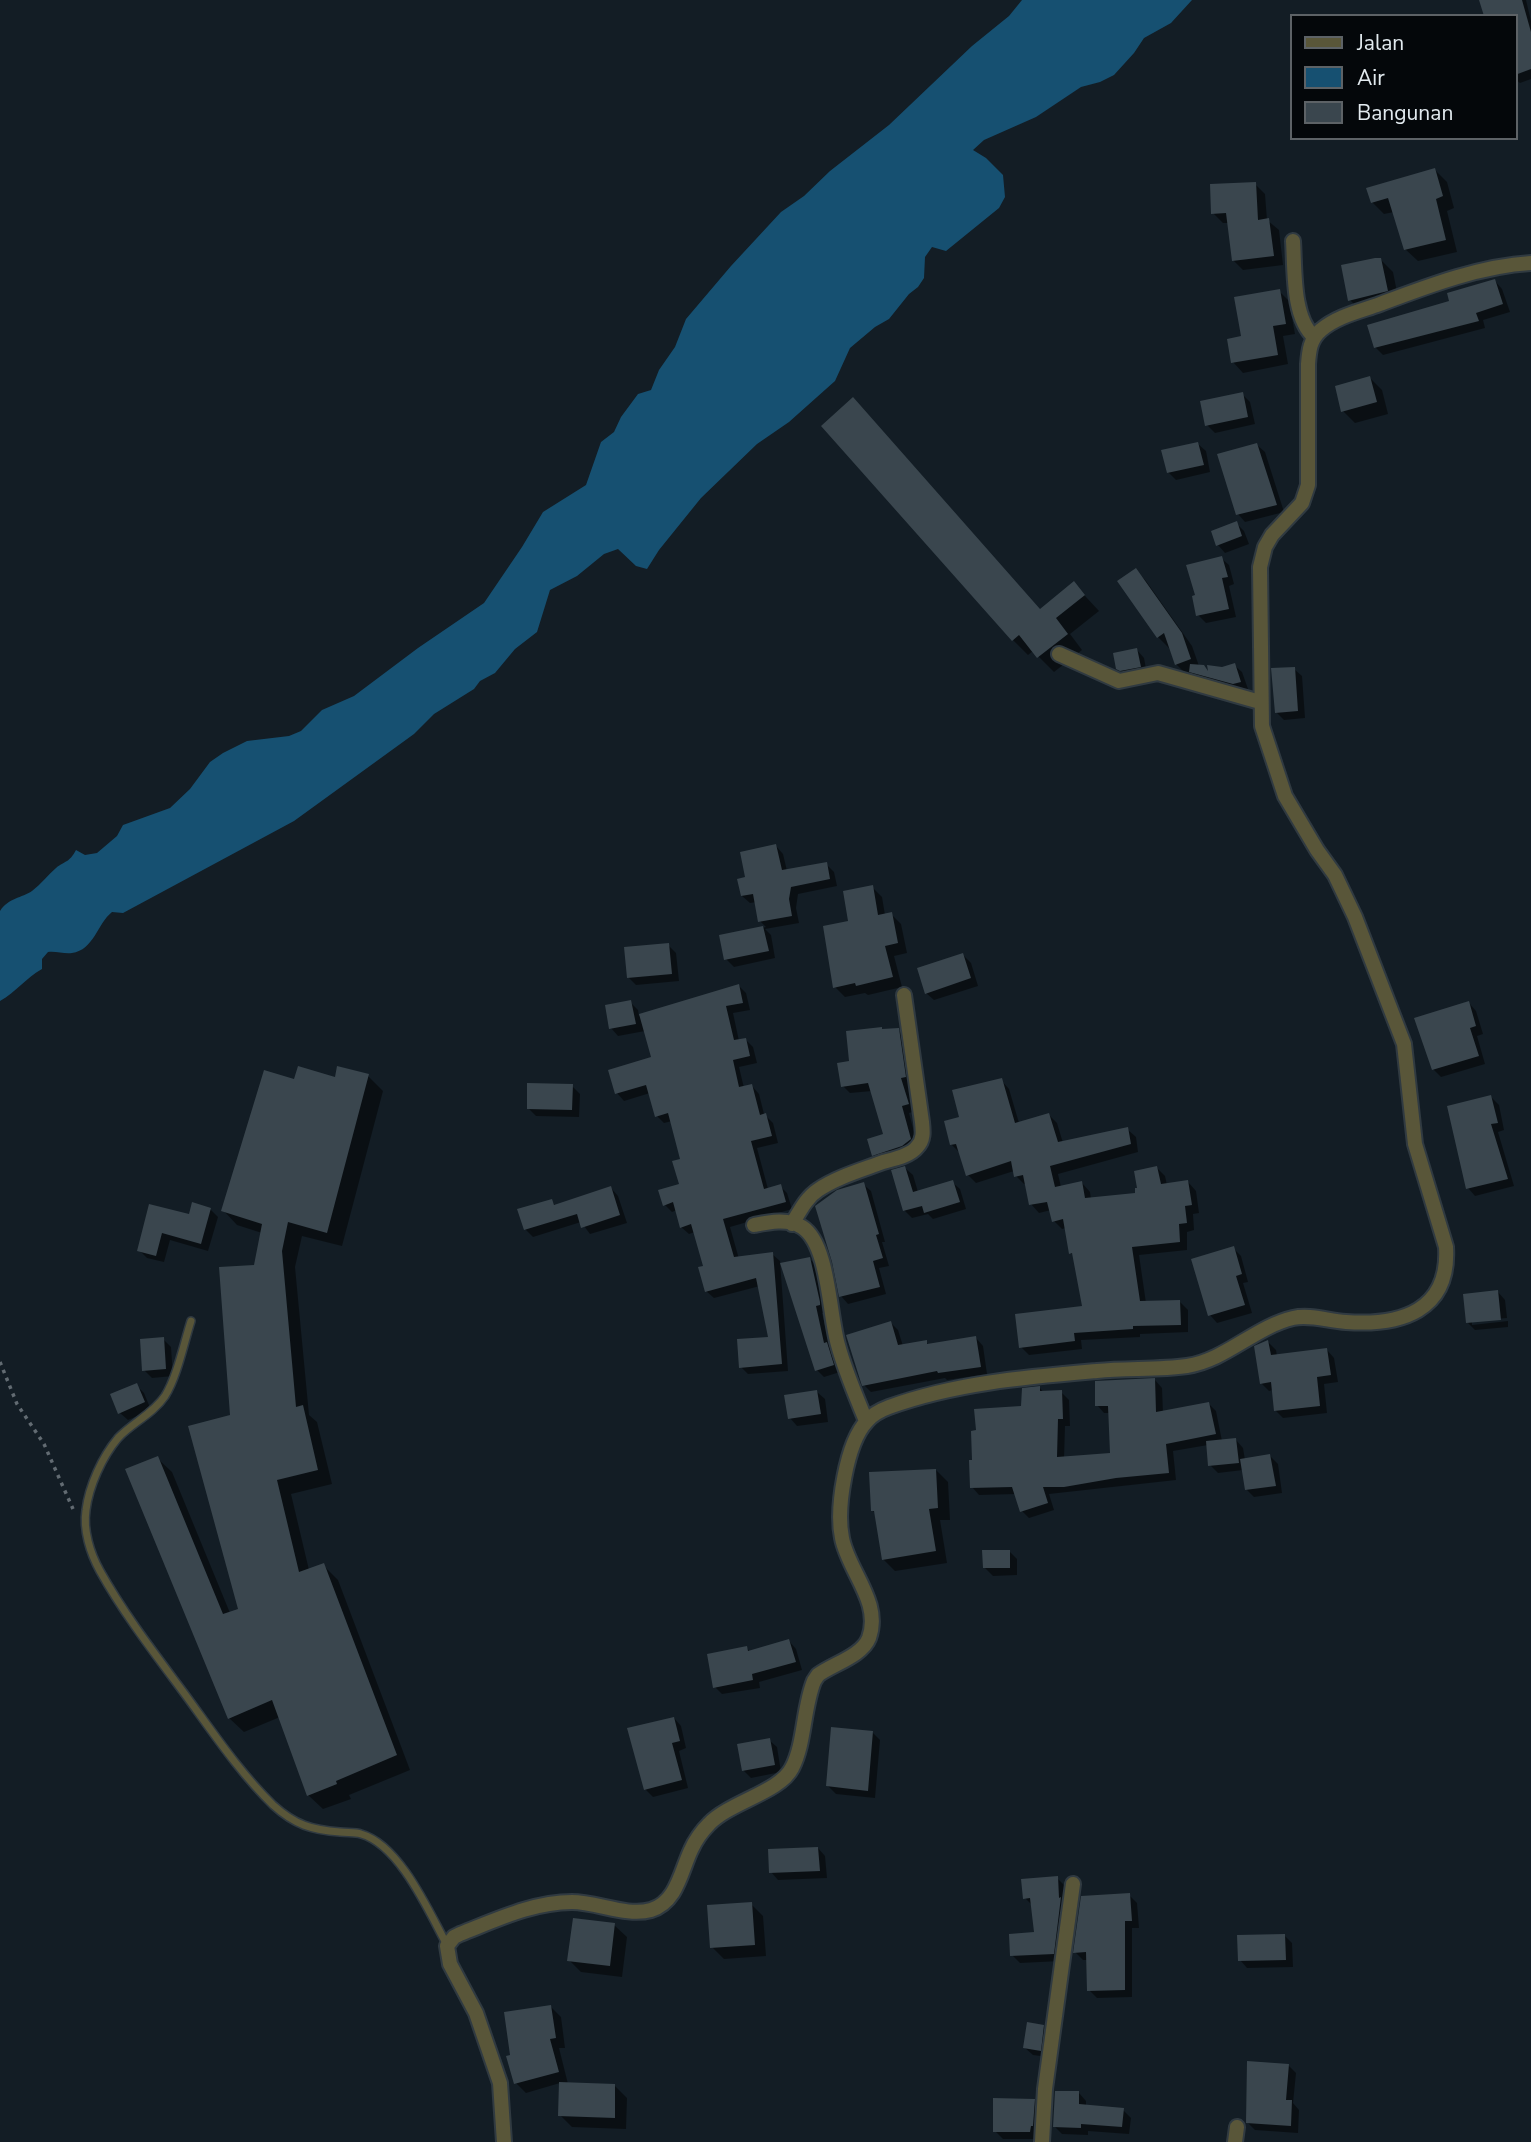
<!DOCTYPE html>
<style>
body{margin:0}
#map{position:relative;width:1531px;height:2142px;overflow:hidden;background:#131d25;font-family:"Nunito Sans",sans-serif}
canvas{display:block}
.legend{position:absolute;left:1290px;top:14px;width:228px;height:126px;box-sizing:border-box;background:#04070a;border:2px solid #5d6266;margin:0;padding:9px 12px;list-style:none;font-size:21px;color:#e2eaef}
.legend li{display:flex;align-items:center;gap:14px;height:35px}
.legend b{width:35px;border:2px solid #5d6266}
</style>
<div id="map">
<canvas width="1531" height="2142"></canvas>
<ul class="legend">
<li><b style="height:9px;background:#595639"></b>Jalan</li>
<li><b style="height:19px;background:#165071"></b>Air</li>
<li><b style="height:19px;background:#3a464e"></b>Bangunan</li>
</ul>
</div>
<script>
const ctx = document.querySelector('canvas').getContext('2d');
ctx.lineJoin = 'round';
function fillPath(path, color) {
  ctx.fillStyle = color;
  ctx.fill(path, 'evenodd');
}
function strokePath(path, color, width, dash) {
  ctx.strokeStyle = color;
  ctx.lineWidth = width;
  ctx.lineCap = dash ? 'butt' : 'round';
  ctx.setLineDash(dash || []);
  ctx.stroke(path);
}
const water = new Path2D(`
 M1022 0H1192L1171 23 1144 38 1134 53 1114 75 1100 82 1081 87 1036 117 984 140 973 150 986 158 1003 175 1005 197 999 208 946 251 932 247 925 257 924 278 918 287 909 294 889 319 875 327 850 348 835 381 789 422 757 444 701 498 659 550 647 569 636 566 618 549 604 554 577 576 550 590 537 632 515 649 495 673 480 681 474 689 434 714 414 734 294 821 123 913 112 912C97 924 94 950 72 953 64 954 56 951 48 952L42 959V969C26 978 16 992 0 1001V911C8 898 22 898 32 891 41 884 48 875 56 868 66 860 69 863 76 850L85 855 97 853 117 836 123 825 170 808 190 789 210 762 223 753 247 741 289 736 301 731 322 710 354 696 418 648 484 603 522 547 543 512 586 485 601 442 614 432 621 417 638 394 651 390 659 370 675 347 686 319 731 266 781 212 804 196 830 171 889 125 972 46 1009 16Z`);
const shadow = new Path2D(`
 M1484 0H1526L1531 21V79L1520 83 1515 79V16Z
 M1435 170 1447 182 1454 208 1447 211 1457 252 1418 261 1405 249 1394 212 1384 214 1372 202Z
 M1255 184 1265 194 1267 220 1279 230 1283 265 1243 270 1233 260 1229 223H1223L1213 213Z
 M1381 260 1393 272 1399 302 1362 312 1350 300Z
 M1495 281 1502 289 1510 312 1483 320 1485 328 1383 355 1375 347 1451 302Z
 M1279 291 1289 301 1295 334 1283 336 1288 364 1243 373 1233 362 1243 338Z
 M1370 378 1382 390 1388 414 1355 423 1343 411Z
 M1242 394 1250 402 1255 424 1215 433 1207 425Z
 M1198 444 1206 451 1210 472 1176 480 1168 472Z
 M1257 445 1265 452 1284 512 1245 522 1238 514Z
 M1236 523 1244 531 1249 544 1225 553 1218 545Z
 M1221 558 1229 565 1234 584 1229 586 1236 617 1206 623 1198 615Z
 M1136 570 1146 581 1192 646 1199 666 1211 674 1234 665 1242 672 1248 689 1242 691 1198 679 1192 673 1187 675 1176 664 1169 648 1158 637Z
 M1074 584 1099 611 1070 634 1082 650 1054 672 1033 651 1028 655 1013 640 1041 610Z
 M1137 650 1144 658 1147 674 1126 677 1118 668Z
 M1294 669 1302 676 1305 718 1284 720 1276 712Z
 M776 846 783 854 787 871 826 864 834 872 837 886 798 894 796 908 799 923 765 929 771 935 775 958 734 967 726 959 721 936 766 927 760 921 757 902 750 903 742 896 747 879Z
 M872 887 882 897 885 915 891 914 901 924 907 953 894 956 902 987 868 995 865 993 845 997 835 987 850 923Z
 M668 945 676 953 679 981 636 985 628 977Z
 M963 955 971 963 978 986 934 1000 926 993Z
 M739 986 746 993 750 1010 733 1013 739 1041 746 1040 753 1047 757 1063 739 1067 744 1088 752 1086 759 1094 764 1114 773 1123 778 1143 757 1148 768 1189 780 1186 787 1193 792 1209 730 1227 739 1259 772 1254 780 1261 788 1371 748 1374 741 1367 770 1338 760 1286 714 1298 706 1291 705 1267 695 1232 689 1234 681 1227 677 1210 672 1212 665 1205 681 1185 682 1160 672 1121 664 1123 657 1116 650 1093 624 1101 617 1093 653 1058 645 1031 618 1036 611 1028 630 1002 638 1010 639 1016Z
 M1469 1003 1476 1011 1483 1034 1477 1036 1485 1064 1441 1077 1433 1069Z
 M898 1030 906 1037 912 1084 908 1085 916 1111 909 1113 918 1147 881 1162 874 1155 886 1136 872 1091 850 1093 843 1086 851 1062Z
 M368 1076 383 1091 342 1246 302 1236 295 1267 309 1415 317 1422 332 1484 291 1494 309 1570 323 1565 338 1580 410 1770 349 1795 351 1799 323 1809 308 1795 280 1717 244 1732 229 1718 157 1458 172 1472 230 1613 240 1610 232 1416 262 1233 237 1225 223 1210 295 1081Z
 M1001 1080 1009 1089 1019 1123 1049 1115 1057 1123 1063 1143 1127 1129 1136 1137 1138 1152 1058 1174 1061 1187 1082 1183 1090 1192 1091 1199 1137 1194 1157 1168 1165 1176 1167 1185 1188 1182 1196 1191 1199 1213 1193 1214 1194 1230 1187 1232V1250L1139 1255 1146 1303 1180 1302 1188 1310V1332L1140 1334V1337L1081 1340 1082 1349 1029 1355 1021 1347 1084 1307 1075 1256 1071 1253 1066 1228 1062 1229 1054 1221 1051 1210 1039 1213 1031 1204 1027 1184H1024L1016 1176 1014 1171 976 1183 968 1175 960 1153 951 1144 961 1118Z
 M572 1086 580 1094 579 1117 536 1116 528 1108Z
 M1491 1097 1499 1105 1504 1130 1498 1132 1514 1186 1475 1196 1468 1188Z
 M905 1168 913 1175 918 1192 952 1182 960 1189 966 1209 933 1219 928 1214 912 1218 904 1210Z
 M863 1184 871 1191 885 1242H882L889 1266 879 1268 886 1294 848 1304 841 1296Z
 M611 1188 618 1196 627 1223 590 1234 581 1222 533 1237 525 1229 551 1201 556 1206Z
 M150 1206 190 1216 210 1209 218 1217 208 1251 170 1240 164 1262 147 1258 139 1250Z
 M1233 1248 1241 1256 1248 1282 1243 1283 1252 1313 1217 1323 1210 1315Z
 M810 1259 817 1266 827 1312 822 1313 830 1347 834 1351 840 1372 824 1377 817 1370Z
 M1498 1292 1505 1300 1507 1318 1472 1321V1325L1508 1321V1327L1475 1330 1468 1323Z
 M891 1323 898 1330 903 1346 926 1342 929 1345 976 1338 983 1346 987 1374 947 1380 945 1378 871 1392 864 1385Z
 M163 1339 171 1347 173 1376 152 1378 144 1370Z
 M1268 1342 1276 1350 1277 1356 1327 1350 1334 1358 1338 1382 1324 1384 1327 1413 1283 1418 1275 1410 1273 1390 1269 1391 1261 1383Z
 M1155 1380 1162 1388 1163 1413 1209 1404 1216 1411 1222 1441 1236 1440 1243 1448 1245 1460 1270 1456 1278 1464 1282 1493 1254 1497 1247 1490 1243 1470 1218 1473 1210 1465 1208 1445 1173 1451 1176 1480 1049 1494 1054 1510 1029 1518 1022 1511 1017 1494 979 1495 972 1487 1023 1408 1040 1388 1044 1393 1061 1392 1069 1400 1070 1426H1065L1064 1459 1112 1455 1110 1413H1104L1097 1405Z
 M136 1385 144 1393 151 1410 128 1420 120 1413Z
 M817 1392 825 1399 828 1422 797 1426 790 1418Z
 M936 1470 948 1482 950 1520H940L947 1563 895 1571 883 1559 876 1514 873 1511Z
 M1009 1551 1017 1559V1575L993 1576 985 1568Z
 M789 1641 796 1649 802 1670 759 1682 760 1688 722 1694 715 1687 747 1648 750 1652Z
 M674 1718 681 1726 686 1748 679 1751 688 1788 653 1797 645 1789Z
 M872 1732 880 1740 875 1798 836 1794 828 1786Z
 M769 1740 777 1747 781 1772 751 1778 743 1770Z
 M818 1848 825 1856 827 1878 778 1880 771 1872Z
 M1057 1878 1065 1886 1066 1905 1061 1961 1020 1963 1012 1955 1036 1934 1033 1906 1025 1898Z
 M1129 1895 1137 1903 1139 1928H1132V1997L1097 1998 1089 1990 1088 1960H1083L1075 1952Z
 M751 1904 763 1916 766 1956 724 1959 712 1947Z
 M614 1925 627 1937 622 1977 581 1972 569 1960Z
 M1285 1936 1292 1943 1293 1967 1247 1968 1240 1960Z
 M551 2007 561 2017 565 2048H559L568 2084 615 2086 627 2098 626 2129 572 2127 560 2115V2083L526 2093 516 2083Z
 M1043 2026 1051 2034 1048 2057 1033 2055 1025 2048Z
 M1288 2065 1296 2073 1293 2103 1299 2110 1298 2133 1255 2130 1248 2123Z
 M1079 2093 1086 2101V2107L1123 2110 1131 2118 1129 2134 1088 2131V2135L1062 2134 1054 2126Z
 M1034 2100 1042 2108 1038 2139H1003L995 2131Z`);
const building = new Path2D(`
 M1479 0H1522L1531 32V69L1515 75V16H1484Z
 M1435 168 1443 196 1436 199 1446 240 1404 250 1388 198 1371 203 1366 188Z
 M1256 182 1258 220 1269 218 1274 256 1232 261 1226 213 1211 214 1210 184Z
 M1375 258H1381L1388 291 1348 301 1341 265Z
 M1495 279 1503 304 1476 313 1479 321 1374 348 1367 325 1449 301 1447 293Z
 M1280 289 1286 324 1273 326 1278 355 1231 363 1227 339 1241 336 1234 297Z
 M1370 376 1377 402 1341 412 1335 386Z
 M1243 392 1248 417 1205 426 1200 401Z
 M853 397 1040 609 1074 581 1085 595 1056 618 1068 634 1037 658 1019 635 1012 641 821 426Z
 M1198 442 1204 465 1167 473 1161 450Z
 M1257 443 1277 505 1236 515 1217 454Z
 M1237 521 1242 536 1216 546 1211 531Z
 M1222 556 1228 577 1222 578 1229 609 1196 616 1192 596 1195 595 1186 565Z
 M1136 568 1182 633 1191 659 1175 665 1164 633 1157 638 1117 581Z
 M1137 648 1141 667 1120 671 1116 669 1113 653Z
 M1235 663 1241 682 1233 684 1189 672 1190 664 1204 665 1208 671 1207 665 1222 667Z
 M1295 667 1298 711 1275 713 1271 668Z
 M776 844 782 870 827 862 830 879 791 887 789 899 792 916 758 922 753 894 741 896 737 879 745 877 740 852Z
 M873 885 878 915 892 912 898 943 885 946 893 977 856 986 855 983 833 988 823 926 848 921 843 891Z
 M763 926 769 951 724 960 719 935Z
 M669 943 672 974 627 978 624 947Z
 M963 953 971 978 925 994 917 968Z
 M739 984 743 1003 726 1006 734 1040 746 1038 750 1056 733 1060 739 1087 752 1084 760 1115 766 1113 772 1136 751 1141 764 1189 781 1184 786 1202 723 1219 734 1257 773 1252 782 1364 739 1368 737 1339 768 1337 756 1278 705 1292 698 1267 703 1266 691 1224 680 1228 673 1202 663 1206 658 1190 679 1184 672 1161 680 1159 668 1113 655 1117 646 1085 615 1094 608 1070 651 1057 639 1014Z
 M631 1000 636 1024 609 1029 605 1005Z
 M1469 1001 1476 1026 1470 1028 1479 1056 1432 1070 1414 1018Z
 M882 1027V1029L899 1028 906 1077 901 1078 909 1104 902 1106 911 1139 902 1146 872 1156 867 1139 883 1134 868 1083 841 1087 837 1063 849 1061 846 1031Z
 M298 1066 335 1077 337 1066 369 1074 327 1233 288 1222 282 1251 296 1407 303 1405 318 1470 277 1480 299 1572 324 1563 397 1755 336 1781 337 1784 307 1796 272 1700 228 1719 125 1469 158 1456 223 1614 238 1609 188 1426 230 1415 219 1267 254 1265 262 1224 221 1211 264 1070 294 1079Z
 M1002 1078 1015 1123 1049 1113 1058 1142 1128 1127 1131 1144 1050 1166 1055 1187 1082 1181 1085 1198 1135 1193V1188H1137L1134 1171 1157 1166 1161 1184 1188 1180 1192 1205 1185 1206 1187 1223 1179 1224 1180 1242 1132 1247 1140 1301 1180 1300 1181 1325 1133 1326V1329L1074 1333 1075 1341 1019 1348 1015 1314 1082 1306 1072 1253 1069 1254 1063 1219 1052 1222 1047 1202 1029 1205 1023 1175 1014 1177 1011 1161 966 1176 956 1144 950 1145 944 1121 959 1117 952 1090Z
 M527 1083 573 1084 572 1110 527 1109Z
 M1491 1095 1498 1123 1491 1124 1508 1179 1466 1189 1447 1106Z
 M905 1166 913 1192 953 1180 960 1202 924 1213 922 1206 903 1211 891 1170Z
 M864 1182 879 1234 876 1235 883 1258 873 1261 880 1287 839 1297 832 1262 815 1206 837 1190Z
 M611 1186 620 1215 581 1228 577 1214 524 1230 517 1209 552 1199 554 1205Z
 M192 1202 211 1208 201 1244 162 1233 156 1256 137 1251 149 1204 189 1214Z
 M1234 1246 1242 1274 1236 1276 1245 1305 1208 1316 1191 1259Z
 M810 1257 820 1302V1305L816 1306 824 1343 827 1342 834 1365 815 1371 780 1263Z
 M1498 1290 1501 1320 1466 1323 1463 1294Z
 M891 1321 898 1345 927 1340V1344L976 1336 981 1367 938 1373 937 1371 862 1386 846 1335Z
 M164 1337 166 1369 142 1371 140 1339Z
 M1268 1340 1271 1355 1327 1348 1331 1375 1317 1377 1320 1406 1274 1411 1271 1382 1260 1384 1254 1346Z
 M1155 1378 1156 1412 1209 1402 1216 1434 1166 1444 1169 1473 1116 1478 1064 1487H1043L1048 1503 1020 1512 1012 1487 970 1488 969 1460H972L971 1431 976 1430 974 1409 1021 1406 1022 1388 1040 1386V1391L1062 1390 1063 1419H1058L1057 1457 1110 1453 1108 1406H1095V1381Z
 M137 1383 145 1402 118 1414 110 1394Z
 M817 1390 821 1414 788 1419 784 1395Z
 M1236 1438 1239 1463 1208 1466 1206 1441Z
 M1270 1454 1276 1486 1245 1490 1240 1459Z
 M936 1469 938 1508 929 1509 936 1551 882 1560 874 1511H871L869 1472Z
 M982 1550H1010V1568H983Z
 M789 1639 796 1662 752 1674 753 1680 713 1688 707 1654 747 1646 748 1651Z
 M674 1717 680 1741 672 1743 682 1780 644 1790 627 1728Z
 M831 1727 873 1731 868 1791 826 1786Z
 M770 1738 775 1765 742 1771 737 1744Z
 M818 1847 820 1871 769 1873 768 1849Z
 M1058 1876 1059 1898 1061 1897 1054 1954 1010 1956 1009 1934 1034 1932 1030 1898 1023 1899 1021 1879Z
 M1130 1893 1132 1921H1125V1990L1087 1991 1086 1952 1073 1953 1081 1896Z
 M752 1902 755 1945 710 1948 707 1905Z
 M573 1918 615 1923 610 1966 567 1961Z
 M1285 1934 1286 1960 1238 1961 1237 1935Z
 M551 2005 556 2038 550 2039 559 2072 514 2084 506 2056 510 2055 504 2012Z
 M1027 2022 1044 2025 1041 2051 1023 2048Z
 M1247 2061 1289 2064 1286 2100H1292L1291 2126 1246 2123Z
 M559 2082 615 2084V2118L558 2116Z
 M1055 2091H1079V2104L1124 2108 1122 2127 1081 2124V2128L1053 2127Z
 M993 2098 1035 2099 1033 2126H1031L1030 2132H993Z`);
const path = new Path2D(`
 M0 1362 17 1404 44 1444 73 1509`);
const lane = new Path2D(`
 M191 1321C184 1343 177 1377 165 1396 153 1414 132 1423 118 1438 102 1457 89 1486 86 1510 83 1530 90 1553 100 1571 124 1614 155 1654 184 1693 212 1731 239 1772 273 1805 295 1825 312 1830 340 1832 347 1833 355 1832 361 1834 400 1845 429 1912 447 1945`);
const street = new Path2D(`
 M1293 241C1295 270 1292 317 1314 337
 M1059 654 1119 681 1158 673 1260 702
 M792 1224C800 1211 806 1198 818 1190 837 1177 862 1170 883 1162 894 1159 910 1156 917 1147 924 1140 923 1131 922 1122L904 995
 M754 1225C769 1222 788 1218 802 1227 829 1244 829 1315 838 1345 845 1371 856 1396 866 1421
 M504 2142 500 2083 476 2013 450 1964 447 1946 454 1937 460 1934C496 1920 533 1902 572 1902 597 1902 627 1917 651 1910 677 1902 681 1871 691 1850 695 1841 702 1831 709 1824 730 1802 780 1792 792 1768 805 1743 803 1708 814 1681L818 1675C833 1664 862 1656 869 1638 882 1602 848 1571 842 1538 836 1509 846 1443 867 1421 872 1415 881 1410 889 1407 955 1383 1028 1377 1097 1371 1127 1368 1158 1370 1187 1366 1226 1360 1255 1327 1293 1318 1310 1314 1328 1321 1346 1322 1401 1326 1450 1311 1446 1247L1415 1144 1404 1044 1355 917 1335 875 1317 850 1285 796 1262 726 1260 567 1265 547 1272 535 1302 503 1308 485V364C1309 351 1310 339 1321 330 1337 316 1361 311 1380 304 1428 286 1480 266 1531 263
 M1042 2142 1045 2089 1073 1884
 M1235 2142 1237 2127`);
fillPath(water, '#165071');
fillPath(shadow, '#0007');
fillPath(building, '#3a464e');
strokePath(lane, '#303a41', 10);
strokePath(street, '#303a41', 18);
strokePath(path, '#626b72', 3.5, [3.5, 5]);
strokePath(lane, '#595639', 7);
strokePath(street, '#595639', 14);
</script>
